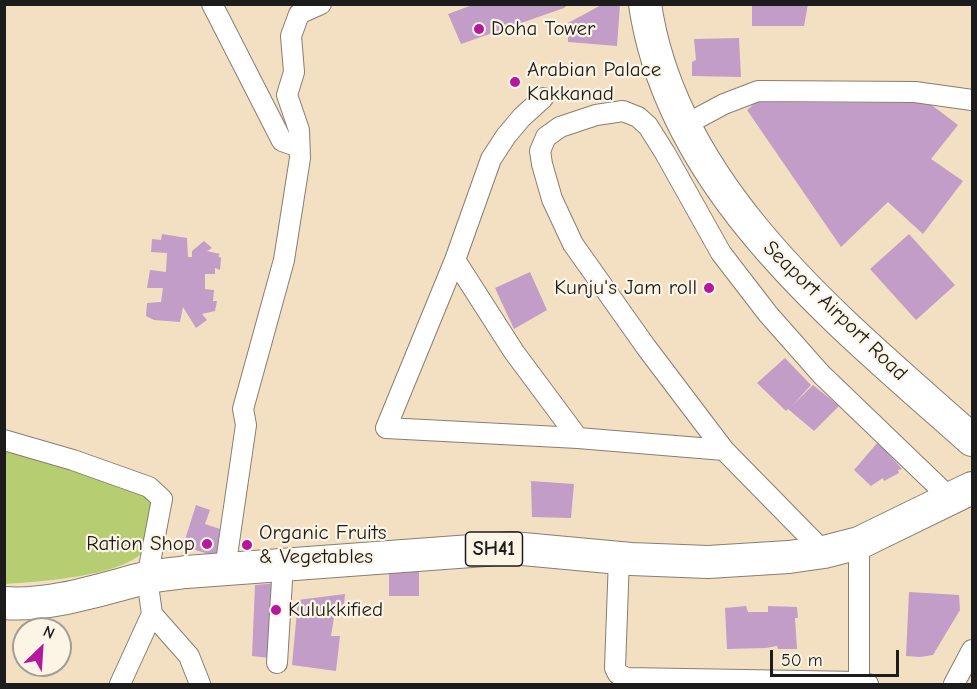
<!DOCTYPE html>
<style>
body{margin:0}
#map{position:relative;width:977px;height:689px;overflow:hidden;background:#f3e0c3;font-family:"Comic Neue",sans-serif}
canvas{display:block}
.frame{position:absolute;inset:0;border:6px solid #1c1c1c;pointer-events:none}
.north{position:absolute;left:12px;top:617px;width:60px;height:60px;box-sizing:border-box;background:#fcf5e5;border:2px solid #a29e95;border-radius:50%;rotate:25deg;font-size:16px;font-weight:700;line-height:24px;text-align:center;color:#1c1c1c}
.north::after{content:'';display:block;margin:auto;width:21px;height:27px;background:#b5179e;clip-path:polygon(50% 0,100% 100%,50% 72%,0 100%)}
.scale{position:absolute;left:770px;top:650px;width:129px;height:27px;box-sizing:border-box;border:3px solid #1c1c1c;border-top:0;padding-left:8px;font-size:18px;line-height:21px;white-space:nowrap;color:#1c1c1c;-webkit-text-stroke:4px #fcf5e5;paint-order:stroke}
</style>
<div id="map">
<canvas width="977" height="689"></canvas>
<div class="frame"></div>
<div class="north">N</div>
<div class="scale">50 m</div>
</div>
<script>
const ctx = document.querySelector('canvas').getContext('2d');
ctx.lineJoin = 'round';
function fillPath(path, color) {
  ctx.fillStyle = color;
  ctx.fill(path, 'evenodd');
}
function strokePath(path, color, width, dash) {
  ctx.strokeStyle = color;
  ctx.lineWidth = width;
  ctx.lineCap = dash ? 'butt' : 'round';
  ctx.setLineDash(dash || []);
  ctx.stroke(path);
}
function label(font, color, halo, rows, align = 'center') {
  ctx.font = font + ' "Comic Neue",sans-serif';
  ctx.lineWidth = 4.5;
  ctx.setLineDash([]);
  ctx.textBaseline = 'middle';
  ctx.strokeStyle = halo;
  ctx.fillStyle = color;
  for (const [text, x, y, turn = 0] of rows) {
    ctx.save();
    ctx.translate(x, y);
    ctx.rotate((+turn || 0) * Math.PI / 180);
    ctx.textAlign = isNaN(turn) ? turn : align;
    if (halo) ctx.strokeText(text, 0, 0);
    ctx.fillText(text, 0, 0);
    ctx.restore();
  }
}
const green = new Path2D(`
 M5 444 146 490 155 500 142 553C119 576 38 582 5 584Z`);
const building = new Path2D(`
 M475 4H569L564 8 461 44 448 14Z
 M603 4H620L617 46 568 42V23Z
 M752 4H808L804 26H752Z
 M739 38 741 77 692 76V62L696 60 694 39Z
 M756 102 929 103 958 125 931 159 963 181 923 234 888 202 841 247 747 110Z
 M162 234 187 238 188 257H192V251L204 241 212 248 207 251 220 254 218 256 221 258 220 270 215 268V274H205V289L214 290 213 301H217L215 311 202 314 207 320 196 328 183 307 180 322 154 320 146 316 147 303 161 302 163 288H147L150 270 166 272 167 253 151 252 152 239 161 240Z
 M909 234 955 285 916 320 870 269Z
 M530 272 547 310 514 329 495 288Z
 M785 358 811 385 792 406 813 385 839 406 814 431 788 409 786 411 757 383Z
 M878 442 902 469 898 470 899 473 884 481 883 478 871 486 854 470Z
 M531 481 574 484 571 518 532 517Z
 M196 505 210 510 205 524 229 532 221 558 183 546Z
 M419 569V596H389V571Z
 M279 583 270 658 252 656 255 585Z
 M909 592 959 595 960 610 933 655 920 657 906 656Z
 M345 594 343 614 334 617 331 636H340L336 671 292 665 298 600Z
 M746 606 748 612H768V606L797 607 798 618H795L797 649H778L777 646 766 648 727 649 725 608Z`);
const minor = new Path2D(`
 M212 4 282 141 299 147
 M543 98 522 117 506 136 491 159 455 260 386 428 578 438 724 450
 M683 126 724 104 758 91 915 92 972 100
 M455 260 514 352 578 438
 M4 440 73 460 149 487 162 499 147 578 152 614 120 684
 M824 552 724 450 646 347 573 244 552 199 542 164 540 151 546 137 560 127 596 115 623 111 638 117 648 126 665 153 721 253 768 314 821 374 950 498
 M619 558 615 668 618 674 627 678 859 682 868 684
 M225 569 246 425 243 409 284 260 300 158 299 130 287 95 294 72 291 36 299 14 321 4
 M152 614 189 656 200 684
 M277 663 282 580 278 565
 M859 682V543
 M954 684 972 650`);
const primary = new Path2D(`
 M645 4C672 191 841 323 972 440
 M4 603C49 607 102 589 145 578 158 575 172 574 186 572L512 548 631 559 708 562 789 557 824 552 859 543 972 488`);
const markers = [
 [479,29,6,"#b5179e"],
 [515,82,6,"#b5179e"],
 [709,288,6,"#b5179e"],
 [207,544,6,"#b5179e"],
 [247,545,6,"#b5179e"],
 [276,610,6,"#b5179e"]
];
const shields = [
 [494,549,57]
];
const shieldNames = [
 ["SH41",494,549]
];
const poiNames = [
 ["Doha Tower",491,29],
 ["Arabian Palace",527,70],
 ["Kakkanad",527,94],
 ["Kunju's Jam roll",697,288,"right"],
 ["Organic Fruits",259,533],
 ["& Vegetables",259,557],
 ["Ration Shop",195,544,"right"],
 ["Kulukkified",288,610]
];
const streetNames = [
 ["Seaport Airport Road",835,311,44]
];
fillPath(green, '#b6cd71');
fillPath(building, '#c29dc7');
strokePath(minor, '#887e70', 22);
strokePath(primary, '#887e70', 34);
strokePath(minor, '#fff', 20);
strokePath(primary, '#fff', 32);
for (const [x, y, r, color] of markers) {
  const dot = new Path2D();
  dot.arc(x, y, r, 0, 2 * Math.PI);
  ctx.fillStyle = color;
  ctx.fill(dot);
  strokePath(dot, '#fcf5e5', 2);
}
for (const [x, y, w] of shields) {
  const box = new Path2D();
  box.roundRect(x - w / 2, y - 17, w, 34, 4.5);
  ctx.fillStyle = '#fcf5e5';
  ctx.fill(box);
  strokePath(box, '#1c1c1c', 1.5);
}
label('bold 20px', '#1c1c1c', null, shieldNames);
label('21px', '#1c1c1c', '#fcf5e5', poiNames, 'left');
label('21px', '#1c1c1c', '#fcf5e5', streetNames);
</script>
